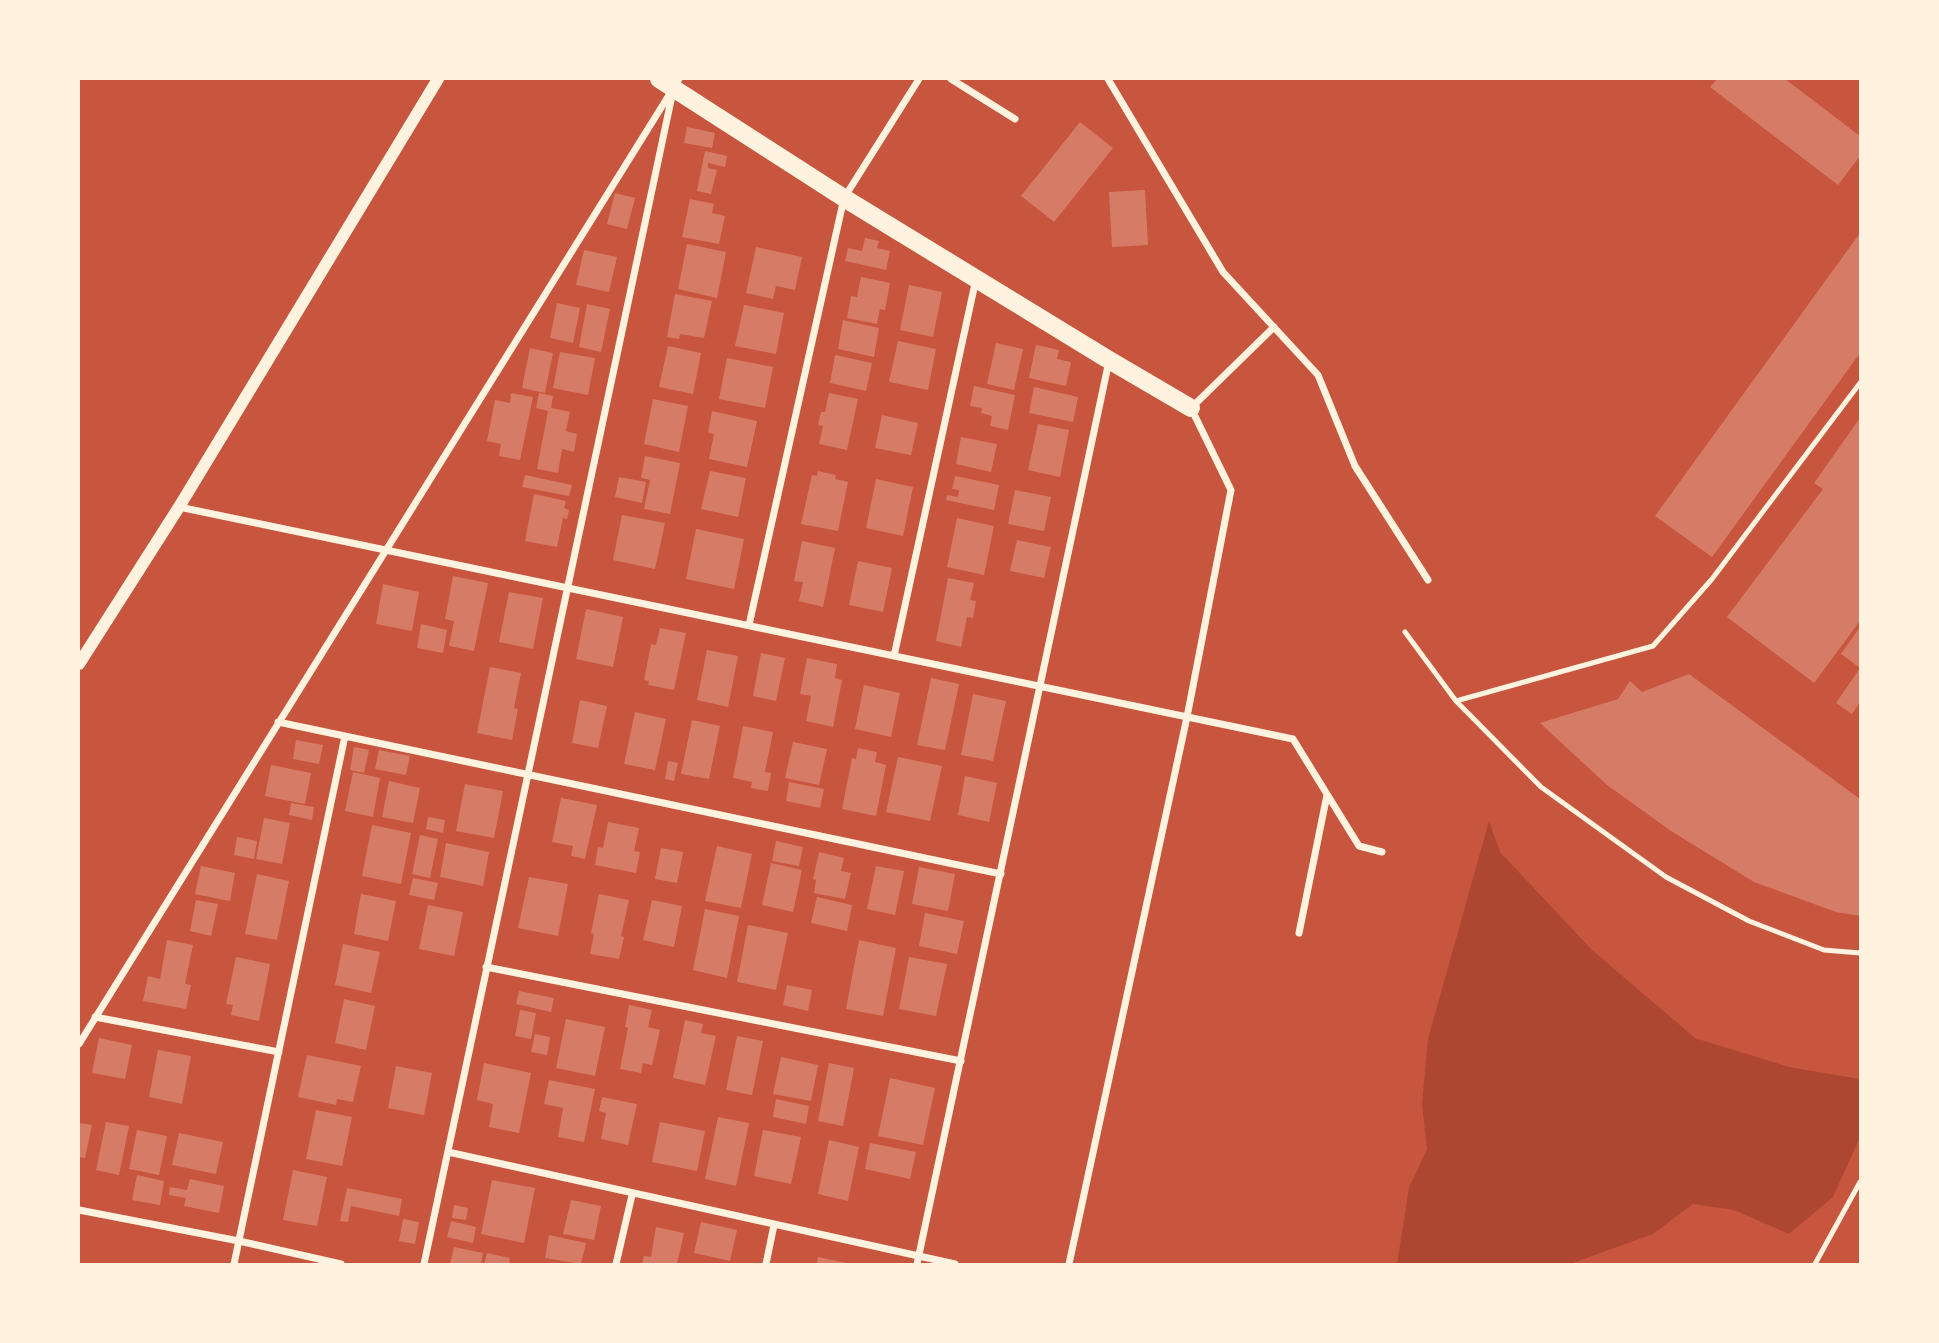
<!DOCTYPE html>
<style>
body{margin:0}
#map{position:relative;width:1939px;height:1343px;overflow:hidden;background:#c8553d;font-family:"Work Sans",sans-serif}
canvas{display:block}
.frame{position:absolute;inset:0;border:80px solid #fff3e0;pointer-events:none}
</style>
<div id="map">
<canvas width="1939" height="1343"></canvas>
<div class="frame"></div>
</div>
<script>
const ctx = document.querySelector('canvas').getContext('2d');
ctx.lineJoin = 'round';
function fillPath(path, color) {
  ctx.fillStyle = color;
  ctx.fill(path, 'evenodd');
}
function strokePath(path, color, width, dash) {
  ctx.strokeStyle = color;
  ctx.lineWidth = width;
  ctx.lineCap = dash ? 'butt' : 'round';
  ctx.setLineDash(dash || []);
  ctx.stroke(path);
}
const green = new Path2D(`
 M1489 821 1500 852 1592 950 1695 1038 1789 1067 1860 1079V1137L1833 1197 1789 1234 1734 1210 1693 1204 1653 1234 1570 1264H1397L1409 1188 1427 1149 1422 1104 1428 1039Z`);
const building = new Path2D(`
 M1717 79H1785L1860 136V156L1838 185 1710 87Z
 M1080 122 1113 148 1054 222 1021 196Z
 M687 127 715 133 712 148 684 143Z
 M705 151 727 156 725 167 708 163V168L717 170 711 194 697 191Z
 M1145 190 1148 245 1112 247 1109 192Z
 M615 193 635 198 627 229 607 224Z
 M690 199 714 204 712 213 725 216 719 244 682 237Z
 M1860 233V353L1712 557 1655 516Z
 M865 238 879 241 877 248 890 251 886 270 845 261 848 248 862 251Z
 M687 244 726 252 717 298 678 289Z
 M756 247 802 257 795 290 776 286 773 299 746 293Z
 M584 250 617 257 609 292 576 285Z
 M861 277 890 283 885 310 880 309 877 324 847 318 851 296 857 297Z
 M909 285 942 292 933 337 900 330Z
 M675 294 712 301 704 338 680 334 679 339 667 337Z
 M557 303 580 308 573 343 550 338Z
 M587 304 610 309 601 352 579 347Z
 M744 305 784 313 776 354 735 346Z
 M843 320 879 328 874 357 838 349Z
 M898 341 936 349 928 390 889 382Z
 M996 343 1023 349 1014 390 987 384Z
 M1036 345 1059 350 1057 359 1071 362 1066 386 1029 378Z
 M668 346 701 353 693 394 659 387Z
 M530 348 553 353 545 393 522 388Z
 M560 352 595 358 588 395 553 388Z
 M835 355 872 363 866 391 830 383Z
 M727 358 773 367 765 408 719 399Z
 M974 386 1015 395 1008 430 990 426 992 416 981 413 982 408 970 406Z
 M1034 387 1078 397 1073 422 1029 413Z
 M511 393 533 397 520 460 499 456 501 444 487 441 495 400 510 403Z
 M539 393 553 396 551 408 570 412 566 431 577 434 574 452 562 449 558 473 537 469 548 411 536 408Z
 M829 393 858 399 847 450 819 444 823 426 818 425 821 412H825Z
 M653 399 688 406 679 452 644 444Z
 M712 411 757 421 747 467 709 459 714 434 708 433Z
 M882 415 918 423 911 455 875 448Z
 M1860 418V621L1814 683 1727 617 1823 489 1814 483Z
 M1038 424 1069 430 1060 477 1028 470Z
 M961 437 997 444 991 472 956 464Z
 M645 456 680 463 670 514 644 509 650 480 641 478Z
 M710 471 746 478 738 517 701 509Z
 M818 471 836 475 835 479 848 482 838 531 801 524 812 475 817 476Z
 M525 475 572 485 569 496 522 487Z
 M955 476 999 485 994 510 946 500 947 495 958 497 959 490 952 489Z
 M619 477 646 482 642 503 615 497Z
 M876 479 913 487 903 536 866 528Z
 M1015 490 1051 497 1044 531 1008 524Z
 M534 494 566 501 564 508 569 510 567 519 563 518 557 547 525 541Z
 M622 515 665 523 655 569 613 560Z
 M957 518 994 526 984 575 947 567Z
 M696 529 744 539 734 589 686 579Z
 M1017 540 1051 547 1044 578 1010 571Z
 M802 541 835 548 823 607 799 601 803 582 794 581Z
 M858 561 892 568 883 612 849 605Z
 M453 576 488 583 474 651 449 646 454 621 445 619Z
 M948 578 974 583 970 600 976 601 973 618 967 617 961 647 936 641Z
 M383 584 419 592 412 631 376 624Z
 M509 592 543 598 533 649 499 642Z
 M586 609 623 617 613 667 576 659Z
 M421 624 447 630 443 653 417 648Z
 M1860 627V702L1852 714 1836 703 1860 668 1841 654Z
 M660 628 686 633 674 690 648 685 649 681 644 680 651 644 656 645Z
 M707 650 738 656 728 707 697 700Z
 M761 653 785 658 776 701 753 696Z
 M807 658 837 664 835 678 842 680 833 727 806 721 811 696 800 694Z
 M490 667 521 673 514 708 518 709 512 740 477 733Z
 M1689 674 1860 799V916L1836 912 1754 882 1671 831 1607 785 1540 723 1618 699 1630 681 1642 692Z
 M931 678 959 684 945 750 917 745Z
 M864 685 900 693 891 737 855 729Z
 M973 694 1006 701 993 761 961 755Z
 M580 700 607 706 598 748 572 743Z
 M635 712 666 719 655 770 624 764Z
 M692 720 720 726 709 779 681 774Z
 M743 726 773 732 765 772 771 773 768 791 751 788 752 782 733 778Z
 M296 740 323 745 319 764 293 759Z
 M793 742 827 749 819 785 785 778Z
 M354 747 369 750 364 773 350 770Z
 M858 748 877 752 875 762 886 765 876 816 842 809 852 758 856 759Z
 M379 750 410 756 406 775 375 769Z
 M898 757 942 766 930 821 886 812Z
 M668 761 678 763 674 781 665 779Z
 M271 765 311 773 305 804 265 796Z
 M353 772 380 778 373 817 345 811Z
 M965 776 997 783 989 822 958 815Z
 M389 781 420 788 413 823 382 817Z
 M789 782 824 789 820 808 786 801Z
 M465 784 503 791 494 838 456 831Z
 M561 798 597 805 585 859 571 856 573 846 552 842Z
 M291 803 314 807 312 820 289 815Z
 M428 817 445 820 443 833 426 829Z
 M264 818 290 823 282 864 256 859Z
 M608 822 639 828 634 851 640 852 636 873 595 865 598 847 603 848Z
 M372 825 411 833 401 884 362 876Z
 M420 835 438 839 430 878 412 874Z
 M237 837 257 841 254 859 234 855Z
 M776 841 803 847 799 866 772 861Z
 M446 843 489 852 483 886 440 877Z
 M717 846 752 854 741 908 705 901Z
 M661 848 683 852 677 883 655 879Z
 M819 852 844 858 841 871 851 873 845 899 814 893 816 880 813 879Z
 M771 863 802 870 793 912 762 905Z
 M201 866 235 873 230 901 195 894Z
 M876 866 904 871 895 915 867 909Z
 M919 867 955 874 948 911 912 904Z
 M257 874 289 881 277 940 245 934Z
 M529 877 568 884 558 936 518 928Z
 M413 878 438 883 434 900 409 895Z
 M361 894 396 901 388 941 354 934Z
 M599 894 629 900 621 936 624 937 619 959 590 954 594 934 591 933Z
 M817 897 852 905 847 931 811 923Z
 M196 900 218 904 211 936 190 931Z
 M652 900 682 906 674 947 643 940Z
 M428 905 463 912 454 956 419 949Z
 M705 909 739 916 727 978 693 970Z
 M925 913 964 921 957 954 919 946Z
 M748 925 788 933 776 990 737 982Z
 M167 940 193 945 185 984 191 985 186 1009 143 1001 148 976 160 979Z
 M859 940 896 948 883 1016 846 1009Z
 M343 944 380 952 371 993 335 985Z
 M236 957 270 964 259 1021 231 1015 233 1005 226 1004Z
 M909 957 947 964 936 1016 899 1009Z
 M787 985 812 990 808 1011 783 1005Z
 M519 991 554 998 551 1012 516 1004Z
 M344 999 375 1006 366 1050 335 1043Z
 M629 1005 652 1010 648 1027 660 1030 652 1065 643 1063 641 1073 620 1069 628 1028 625 1027Z
 M520 1010 536 1013 531 1039 515 1036Z
 M566 1019 605 1027 595 1076 556 1068Z
 M685 1020 703 1024 701 1033 716 1036 705 1085 673 1078Z
 M535 1034 550 1037 547 1055 531 1052Z
 M737 1036 763 1041 752 1095 726 1090Z
 M99 1038 132 1045 125 1079 92 1073Z
 M158 1050 191 1056 182 1104 149 1097Z
 M307 1055 361 1066 353 1102 337 1099 336 1105 298 1097Z
 M781 1057 818 1065 811 1101 773 1094Z
 M484 1063 531 1073 519 1133 489 1127 493 1104 477 1100Z
 M829 1063 854 1068 843 1126 818 1121Z
 M396 1066 432 1073 424 1115 388 1108Z
 M890 1078 935 1088 923 1145 878 1136Z
 M549 1080 595 1089 584 1142 558 1137 563 1108 544 1104Z
 M602 1097 637 1104 628 1145 601 1139 606 1113 599 1111Z
 M776 1099 809 1106 806 1124 773 1117Z
 M316 1110 352 1117 342 1166 306 1159Z
 M718 1117 749 1123 736 1186 705 1179Z
 M106 1122 129 1126 119 1175 96 1170Z
 M660 1122 705 1131 697 1171 652 1162Z
 M79 1123 92 1125 85 1158 79 1157Z
 M137 1130 167 1136 159 1175 129 1169Z
 M763 1130 801 1137 791 1184 754 1176Z
 M179 1133 223 1142 216 1174 172 1165Z
 M829 1140 859 1147 848 1201 818 1194Z
 M870 1143 916 1152 910 1179 865 1169Z
 M293 1170 327 1177 317 1226 283 1220Z
 M137 1175 164 1181 160 1205 132 1200Z
 M190 1179 224 1186 219 1213 184 1206 186 1198 169 1195 170 1187 187 1190Z
 M492 1180 535 1188 524 1243 481 1234Z
 M347 1188 402 1199 399 1216 351 1206 348 1222 340 1221Z
 M571 1200 601 1206 594 1240 563 1234Z
 M454 1205 468 1208 466 1220 452 1218Z
 M403 1219 419 1222 415 1244 399 1241Z
 M451 1221 476 1227 473 1243 447 1237Z
 M701 1222 737 1230 730 1261 694 1253Z
 M656 1227 684 1233 677 1264H642L644 1256 651 1257Z
 M549 1235 586 1243 581 1264 545 1258Z
 M454 1247 483 1253 481 1264H450Z
 M487 1253 510 1258 509 1264H484Z
 M818 1257 846 1263V1264H817Z`);
const service = new Path2D(`
 M1405 632 1456 701 1541 787 1666 877 1749 921 1824 950 1860 953
 M1456 701 1653 646 1712 579 1860 383
 M1815 1264 1860 1182`);
const minor = new Path2D(`
 M951 79 1015 119
 M1108 79 1223 272 1318 375 1355 466 1428 580
 M179 507 1293 739 1359 846 1382 852
 M749 625 844 198 919 79
 M894 656 976 279
 M278 722 1001 874
 M1299 933 1327 795
 M486 967 961 1061
 M95 1017 279 1052
 M79 1044 679 79
 M448 1152 955 1264
 M79 1210 239 1241 341 1264
 M234 1264 345 736
 M424 1264 673 91
 M616 1264 632 1195
 M766 1264 774 1225
 M917 1264 1109 361
 M1069 1264 1187 717 1231 490 1191 408 1274 327`);
const tertiary = new Path2D(`
 M79 664 179 507 438 79`);
const primary = new Path2D(`
 M659 79 844 198 1109 360 1191 408`);
fillPath(green, '#ae4732');
fillPath(building, '#d67c66');
strokePath(service, '#fff3e0', 5);
strokePath(minor, '#fff3e0', 7);
strokePath(tertiary, '#fff3e0', 12);
strokePath(primary, '#fff3e0', 18);
</script>
